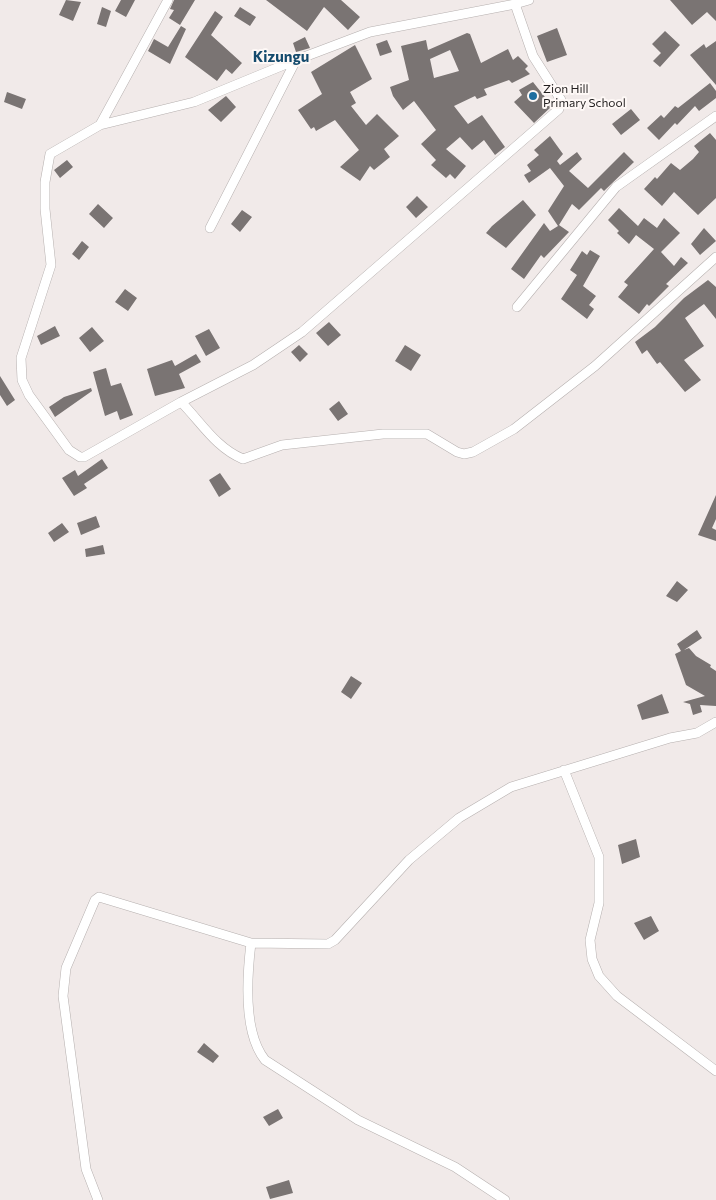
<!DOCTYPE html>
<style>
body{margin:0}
canvas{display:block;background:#f1eae9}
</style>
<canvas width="716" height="1200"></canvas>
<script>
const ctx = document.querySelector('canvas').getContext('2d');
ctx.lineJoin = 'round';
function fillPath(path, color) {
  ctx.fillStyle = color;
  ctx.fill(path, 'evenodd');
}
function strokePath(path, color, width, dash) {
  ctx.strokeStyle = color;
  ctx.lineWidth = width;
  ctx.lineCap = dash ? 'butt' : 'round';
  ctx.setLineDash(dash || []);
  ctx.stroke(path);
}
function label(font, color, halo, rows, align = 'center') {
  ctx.font = font + ' Commissioner,sans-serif';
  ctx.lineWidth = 4;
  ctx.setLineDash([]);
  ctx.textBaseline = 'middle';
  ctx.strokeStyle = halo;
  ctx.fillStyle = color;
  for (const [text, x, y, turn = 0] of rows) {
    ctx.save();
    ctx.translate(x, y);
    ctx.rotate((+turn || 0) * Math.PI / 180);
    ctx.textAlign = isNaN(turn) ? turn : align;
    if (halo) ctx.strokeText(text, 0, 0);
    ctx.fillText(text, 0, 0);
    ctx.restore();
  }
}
const building = new Path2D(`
 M66 0 81 2 73 21 59 15Z
 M121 0H135L126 17 115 11Z
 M174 0H195L180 25 169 18 174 10 170 9Z
 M266 0H341L360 17 348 30 324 7 307 31Z
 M670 0H716V21L707 12 692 25Z
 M102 7 111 11 106 27 97 24Z
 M240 7 256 17 250 26 234 16Z
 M215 11 223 17 211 35 242 63 232 74 226 69 217 81 185 57Z
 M181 26 186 29 170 64 148 51 154 39 168 47Z
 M557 28 567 55 547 62 537 36Z
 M665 31 680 45 660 67 653 61 661 53 652 44Z
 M467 33 470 34 481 63 508 49 513 60 518 56 528 66 525 69 530 74 512 83 509 80 484 89 487 95 477 99 475 96 454 106 468 124 482 115 505 147 495 155 484 140 472 150 460 137 446 149 466 166 455 179 450 174 446 178 431 165 436 160 421 144 436 130 414 101 403 110 393 96 390 87 409 80 401 46 426 40 428 50ZM450 50 459 71 434 78 430 59Z
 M305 37 310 48 296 52 293 43Z
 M387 40 392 52 380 56 376 44Z
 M716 41V85L690 55 704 44 706 48Z
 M355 45 372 79 350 92 356 103 351 106 366 125 377 114 399 136 384 149 390 157 374 170 370 166 360 181 340 167 359 150 335 120 316 131 314 127 311 129 298 110 322 94 311 72Z
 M533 82 552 106 534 123 514 102 522 95 519 90Z
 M710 83 716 91V98L699 111 695 106 677 125 675 123 659 140 647 128 661 115 664 118 675 106 678 108Z
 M7 92 26 99 22 109 4 102Z
 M226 96 236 107 221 122 208 110Z
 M631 109 640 120 621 135 612 124Z
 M710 133 716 140V198L698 215 674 192 662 206 644 189 655 177 657 179 671 163 680 170 693 159 699 152 694 146Z
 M550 136 563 154 557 161 560 165 577 152 582 159 569 171 588 188 624 152 634 162 604 191 601 188 579 210 572 204 559 225 569 232 544 258 541 255 524 279 511 269 544 223 550 231 558 226 548 211 564 186 550 168 529 183 524 175 531 171 527 165 539 155 534 150Z
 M67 160 73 167 60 178 54 170Z
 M417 196 428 207 416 218 406 207Z
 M523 200 536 215 506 248 486 233 492 226Z
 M98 204 113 218 104 228 89 214Z
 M619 208 638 226 644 218 657 228 664 218 680 233 661 252 674 266 681 257 688 263 666 284 669 286 649 306 647 304 639 314 618 297 628 285 624 282 654 249 636 235 629 244 617 233 619 231 608 220Z
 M242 210 252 217 240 232 231 224Z
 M704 228 716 241 700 255 691 244Z
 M82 241 89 247 79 260 72 254Z
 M590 250 600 256 583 286 596 296 589 305 594 309 587 319 561 299 577 275 570 270 582 251 587 255Z
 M708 280 716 287V319L704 304 685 318 704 346 684 360 701 380 685 392 660 362 657 364 647 350 642 354 635 342 655 327 684 298Z
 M125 289 137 298 128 311 115 302Z
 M329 322 341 335 328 346 316 333Z
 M55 326 60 336 41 345 37 336Z
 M92 327 104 341 90 352 79 338Z
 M209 329 220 348 206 356 195 336Z
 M299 345 308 354 300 362 291 352Z
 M405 345 421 355 411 371 395 361Z
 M196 354 201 362 179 374 185 388 155 396 147 369 172 360 175 366Z
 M106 368 111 386 121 383 133 415 120 420 117 411 105 416 93 372Z
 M0 376 15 400 7 406 0 395Z
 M91 388 92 391 55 417 49 407 64 397Z
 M339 401 348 414 338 421 329 409Z
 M102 459 108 468 84 484 87 488 74 496 62 478 75 470 78 476Z
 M220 473 231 489 219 497 209 480Z
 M716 495V519L712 528 716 530V541L698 535Z
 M96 516 100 527 81 535 77 523Z
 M62 523 69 532 54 542 48 533Z
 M103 545 105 554 86 557 85 549Z
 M677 581 688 590 677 602 666 596Z
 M697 630 702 638 684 650 689 648 696 656 711 665 710 667 716 671V706L700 705 702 712 693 715 690 704 683 702 705 696 686 685 675 654 681 651 677 644Z
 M351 676 362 683 351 699 341 692Z
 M662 694 669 713 642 720 637 705Z
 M636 839 640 857 622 864 618 845Z
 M651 916 659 931 644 940 634 923Z
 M204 1043 219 1056 213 1063 197 1052Z
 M278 1109 283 1118 269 1126 263 1117Z
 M289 1180 293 1193 270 1199 266 1187Z`);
const minor = new Path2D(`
 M515 4 370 32 296 60 194 102 100 125 50 154 45 182V209L51 265 21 358 22 380 29 395 69 450 80 457H84L181 402 253 365 302 332 559 109 561 100 533 56 515 4 529 0
 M100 125 168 0
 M210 228 296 60
 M517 307 616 187 716 116
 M181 402C201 422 216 448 243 459L282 445 383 434H427L457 452 464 454 473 452 514 429 595 366 716 257
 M564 770 599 857V903L590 940 592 959 599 976 617 996 716 1071
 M98 1200 86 1169 63 996 66 968 95 900 99 897 251 943
 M505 1200 455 1167 358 1120 265 1060C243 1033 247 976 251 943L328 944 335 940 409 860 459 818 511 787 670 738 697 733 716 722`);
const markers = [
 [533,96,5,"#1d6ea0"]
];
const poiNames = [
 ["Zion Hill",543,89],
 ["Primary School",543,103]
];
const quarterNames = [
 ["Kizungu",281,57]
];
fillPath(building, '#7a7473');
strokePath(minor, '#b6b0af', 10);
strokePath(minor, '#fff', 9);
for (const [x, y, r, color] of markers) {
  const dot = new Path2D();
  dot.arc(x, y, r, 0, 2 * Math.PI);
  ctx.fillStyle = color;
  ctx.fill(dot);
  strokePath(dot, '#fef8f6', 2);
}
label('12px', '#211e1e', '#fef8f6', poiNames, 'left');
label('bold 15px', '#154b6d', '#fef8f6', quarterNames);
</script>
